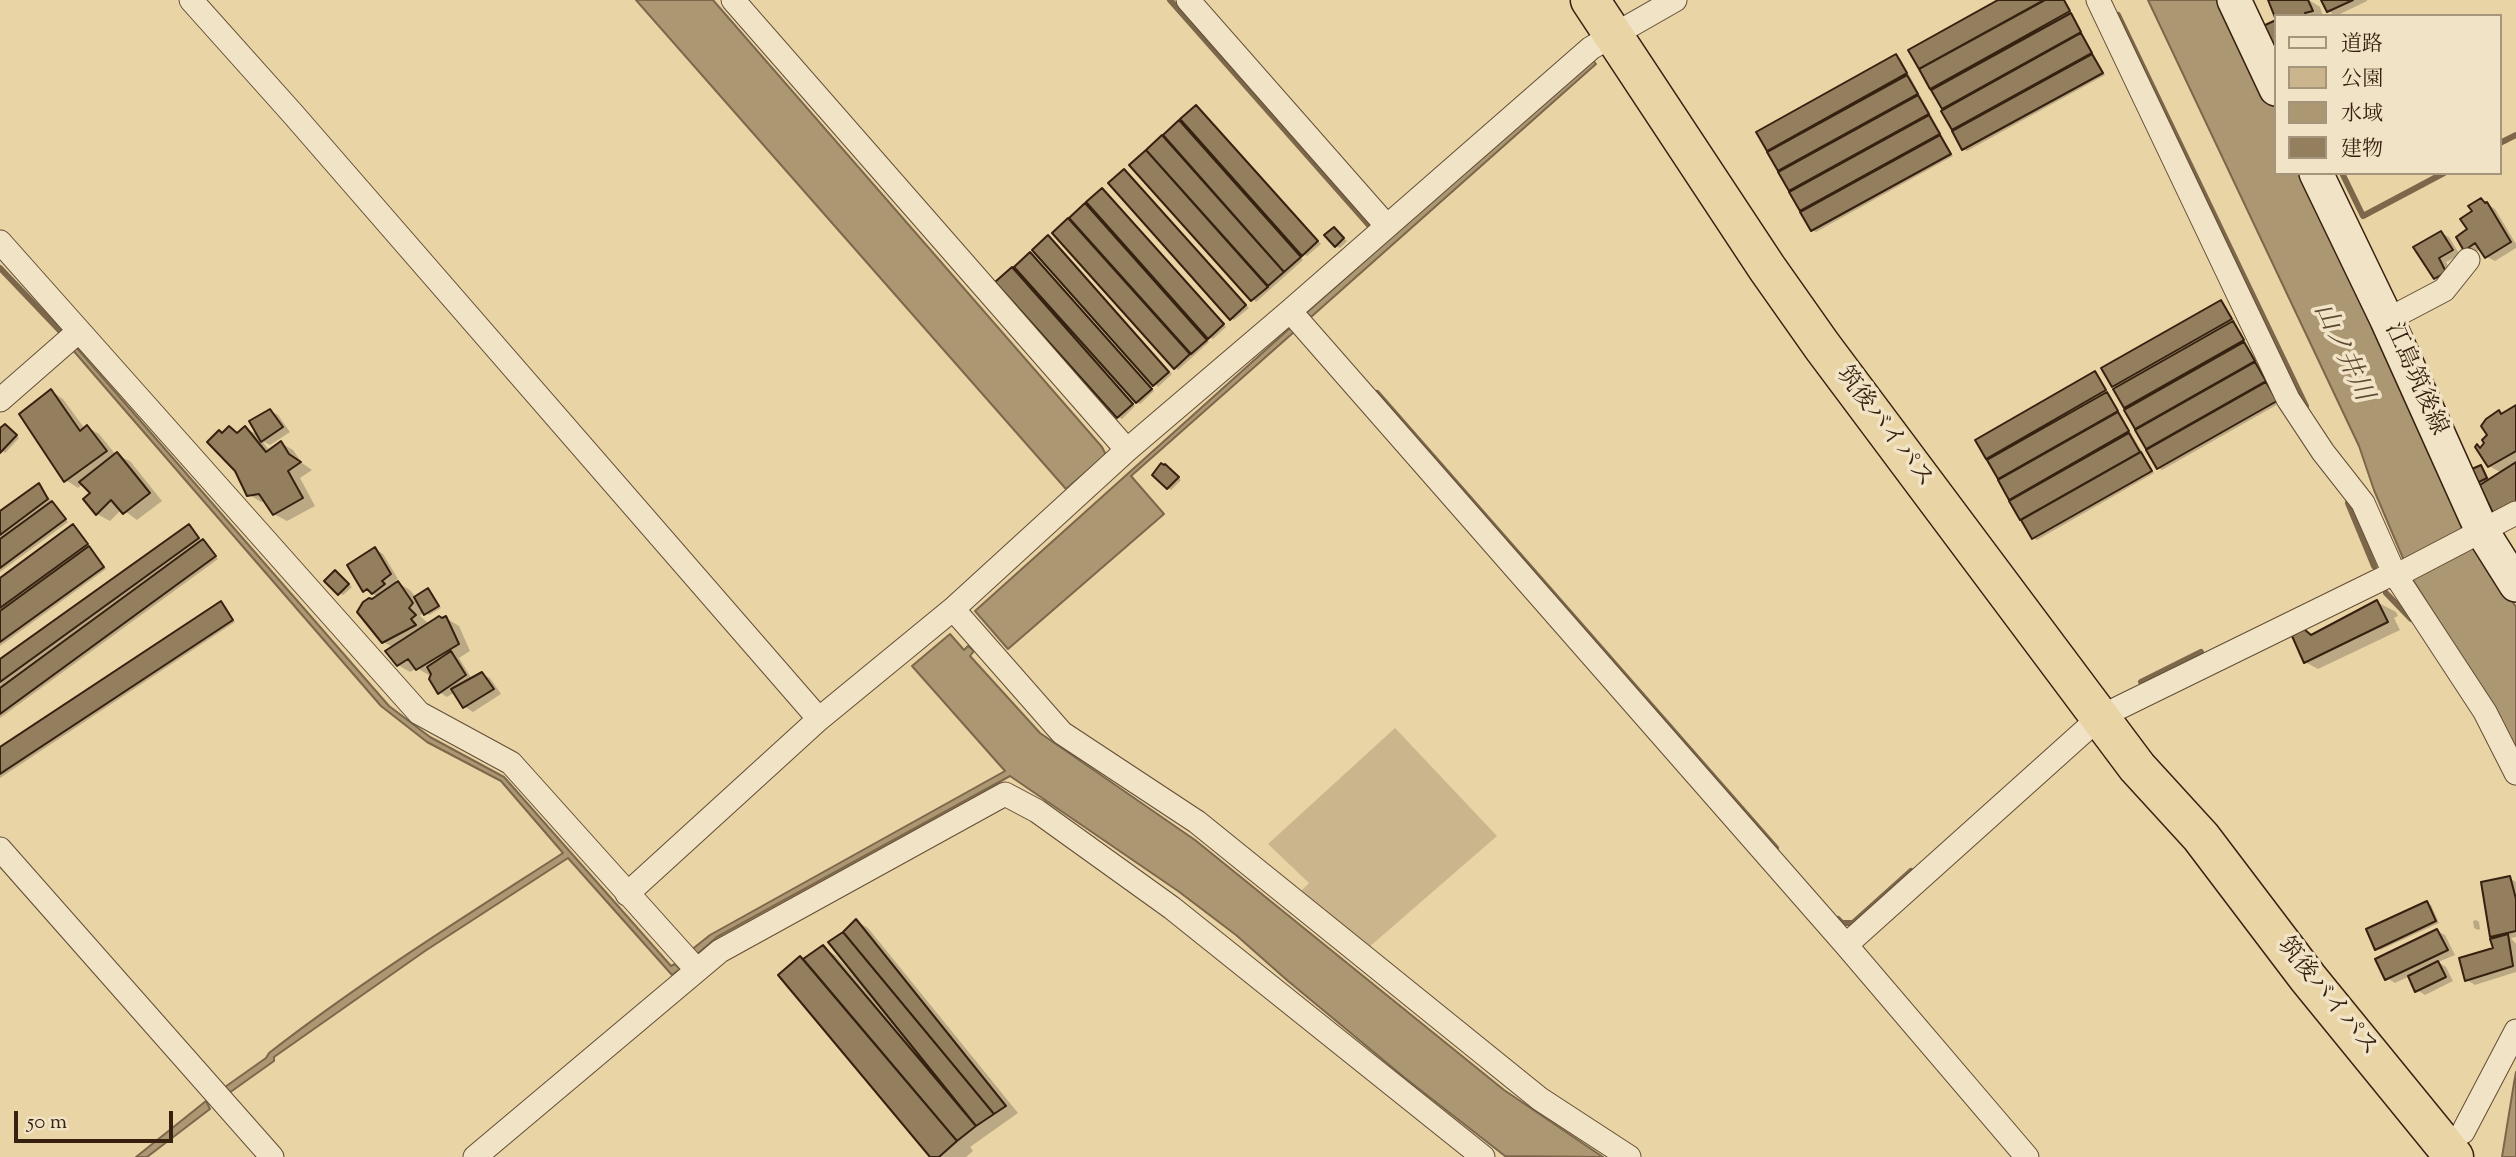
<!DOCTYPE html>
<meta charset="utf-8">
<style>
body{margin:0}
#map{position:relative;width:2516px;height:1157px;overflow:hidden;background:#e9d4a6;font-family:"Sorts Mill Goudy","Noto Serif JP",serif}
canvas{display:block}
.legend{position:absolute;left:2274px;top:14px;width:228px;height:161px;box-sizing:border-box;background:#f1e3c5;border:2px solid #a6957d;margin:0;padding:9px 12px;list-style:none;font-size:21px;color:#362010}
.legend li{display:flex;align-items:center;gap:14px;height:35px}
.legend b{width:35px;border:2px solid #a6957d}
.scale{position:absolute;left:14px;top:1111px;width:159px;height:32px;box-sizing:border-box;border:4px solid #362010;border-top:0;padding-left:9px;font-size:21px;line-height:24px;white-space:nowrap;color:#362010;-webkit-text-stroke:5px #f1e3c5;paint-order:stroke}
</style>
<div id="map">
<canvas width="2516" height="1157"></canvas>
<ul class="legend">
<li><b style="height:9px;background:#f1e3c5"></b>道路</li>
<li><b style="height:19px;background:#cbb58c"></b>公園</li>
<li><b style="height:19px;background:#ac9773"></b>水域</li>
<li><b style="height:19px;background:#937e5e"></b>建物</li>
</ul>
<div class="scale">50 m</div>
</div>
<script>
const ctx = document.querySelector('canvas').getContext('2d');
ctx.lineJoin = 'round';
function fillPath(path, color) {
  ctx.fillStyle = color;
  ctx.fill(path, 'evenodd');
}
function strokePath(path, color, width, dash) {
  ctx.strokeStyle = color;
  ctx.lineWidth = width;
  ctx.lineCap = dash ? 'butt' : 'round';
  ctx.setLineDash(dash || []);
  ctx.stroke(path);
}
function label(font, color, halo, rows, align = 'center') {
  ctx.font = font + ' "Sorts Mill Goudy","Noto Serif JP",serif';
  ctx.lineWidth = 7;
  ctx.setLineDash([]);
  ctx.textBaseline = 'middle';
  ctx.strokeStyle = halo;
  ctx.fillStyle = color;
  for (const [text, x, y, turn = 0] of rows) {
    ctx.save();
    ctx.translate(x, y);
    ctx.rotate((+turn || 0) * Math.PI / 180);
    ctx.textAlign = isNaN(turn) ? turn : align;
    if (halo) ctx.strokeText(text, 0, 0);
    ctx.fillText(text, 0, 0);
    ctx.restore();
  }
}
const green = new Path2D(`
 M1395 728 1497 836 1368 948 1298 894 1309 883 1268 844Z`);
const water = new Path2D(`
 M636 0H713L1102 447 1106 455 1066 489Z
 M2148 0H2221L2246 43 2276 106V173H2308L2476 545 2516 607V748L2491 704 2411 577 2374 490 2359 446Z
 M1592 59 1596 64 1311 317 1306 313Z
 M1290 328 1294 332 1131 476 1164 514 1008 649 975 611Z
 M76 347 389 706 430 737 504 777 671 966 675 964 680 969 672 975 568 858 425 951 274 1057V1061L229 1093 225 1087 266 1058 269 1053C363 980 464 917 563 853L501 781 427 742 381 706 97 378 72 349Z
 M950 634 964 650 968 646 974 651 970 656 1040 733 1195 840 1504 1090 1603 1157 1505 1156 1405 1078 1288 981 1236 935 1178 891 1010 776 717 937 695 956 690 951 710 935 1005 771 912 666Z
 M2516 1072V1157H2502L2514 1083Z
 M206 1101 210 1109 147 1157H136Z`);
const shadow = new Path2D(`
 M2002 0H2064L2105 75 1967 151 1964 149 1933 91 1935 90 1931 87 1911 50Z
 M2270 0H2309L2320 7 2323 16H2277Z
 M2323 0H2367V1L2336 16 2328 11Z
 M1896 56 1900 58 1953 156 1816 232 1812 230 1759 132Z
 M1197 107 1321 244 1307 256 1303 254Z
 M1179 122 1303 260 1256 302 1132 165Z
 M1125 171 1249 308 1234 320 1231 318Z
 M1103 190 1226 327 1213 339 1202 333 1209 342 1178 370 1055 233Z
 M2481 200 2495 209 2516 244V248L2495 261 2487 257 2481 248 2474 254 2466 249 2475 211Z
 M1337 231 1347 241 1340 248 1336 246Z
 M2441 233 2449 237 2460 255 2446 262 2454 277 2443 282 2435 278Z
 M1051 239 1172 374 1158 387 1034 250Z
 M1034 256 1154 391 1140 404 1137 402Z
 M1015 271 1135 406 1122 419 1118 417Z
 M2221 302 2235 321 2232 322 2236 325 2280 403 2162 470 2158 468 2115 390 2117 388 2114 386Z
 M2095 373 2098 375 2108 392 2106 393 2110 396 2154 473 2037 540 2033 538 1977 440Z
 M51 391 63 399 85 429 87 427 99 434 116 455 130 461 162 501 137 520 122 509 110 521 97 514 86 499 93 493 83 484 78 488 66 480Z
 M2516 407V519L2481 500 2472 485 2481 467 2484 469 2490 481 2502 473 2489 466 2481 449 2499 412 2504 414Z
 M270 411 278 415 290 432 270 445 262 441 270 451 281 443 293 450 302 463 312 470 300 478 315 506 287 521 274 514 266 501 261 502 248 494 223 435 229 428 239 434 245 428 260 436Z
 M9 428 19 438 5 453 0 449V431Z
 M1169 468 1181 480 1171 490 1168 488Z
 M39 485 68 522 0 572V513Z
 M73 526 106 569 0 646V580Z
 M189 526 218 559 0 718V661Z
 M375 549 383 554 398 579 395 581 410 590 416 598 428 590 431 592 441 608 429 615 424 611 420 616 429 624 446 618 459 626 470 651 459 658 472 679 482 674 490 678 501 694 473 712 465 707 455 692 447 697 439 692 432 677 417 668 410 672 398 665 393 647 383 642 379 597 365 590Z
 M339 574 352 587 343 595 339 593Z
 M2377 602 2396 612 2398 616 2394 618 2400 630 2318 669 2305 662 2304 631 2313 636Z
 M221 603 235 622 0 778V749Z
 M2509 878 2516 882V937L2511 938 2516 944V972L2475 985 2467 980 2495 950 2497 939 2491 936Z
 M2427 903 2431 905 2439 923 2380 950 2377 948Z
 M2476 920 2479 922 2480 929 2478 930 2474 928 2473 921Z
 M856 921 868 928 1018 1113 970 1147 973 1151 966 1157H932L800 958 805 960 823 948 835 955 853 975 855 973Z
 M2437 931 2445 935 2455 955 2438 962 2446 967 2453 981 2425 995 2417 990 2410 976 2395 983 2387 978Z`);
const stream = new Path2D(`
 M1170 0 1375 232
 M2118 15 2306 406
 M2500 143 2516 135
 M2342 173 2363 216 2444 173
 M0 268 62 333
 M1377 393 1776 848
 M2348 503 2374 566
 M2386 593 2411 619
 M2141 682 2201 652
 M1838 919 1842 923H1853L1911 871`);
const building = new Path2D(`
 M1998 0H2044L1919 69 1908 50Z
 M2045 0H2064L2070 11 1930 89 1919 69Z
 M2268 0H2308L2313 11 2305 13 2307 16H2276V49L2274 46 2268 49 2263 26 2276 20Z
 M2321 0H2353L2327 12Z
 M2071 13 2081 32 1942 109 1931 90Z
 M2081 33 2092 53 1952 130 1941 111Z
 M1896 54 1907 73 1767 151 1756 132Z
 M2092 54 2103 73 1962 150 1952 131Z
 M1907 75 1918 94 1778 171 1767 152Z
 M1918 95 1929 114 1789 191 1778 172Z
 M1196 105 1318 241 1302 256 1180 119Z
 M1929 115 1940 134 1800 211 1789 192Z
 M1179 120 1301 257 1284 272 1163 135Z
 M1162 135 1284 272 1268 286 1146 150Z
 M1940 135 1951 154 1811 231 1800 212Z
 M1146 150 1268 287 1251 301 1129 165Z
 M1124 169 1246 305 1230 320 1108 183Z
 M1102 188 1224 324 1208 339 1086 202Z
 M2481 198 2485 203 2487 202 2511 242 2485 258 2475 243 2464 251 2456 237 2467 229 2460 219 2472 211 2468 206Z
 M1085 203 1207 340 1191 354 1069 218Z
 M1068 218 1190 354 1174 369 1052 233Z
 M1334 227 1344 238 1335 247 1324 235Z
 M2441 231 2453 250 2439 258 2446 272 2434 279 2413 247Z
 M1048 235 1169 372 1153 386 1032 250Z
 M1030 252 1152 389 1136 403 1014 267Z
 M1012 267 1133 404 1117 418 995 282Z
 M2221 300 2232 319 2112 387 2101 368Z
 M2233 321 2244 340 2124 408 2113 389Z
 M2244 342 2255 361 2135 429 2124 410Z
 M2255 362 2266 381 2146 449 2135 430Z
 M2095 371 2106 390 1986 459 1975 440Z
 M2266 382 2277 401 2157 469 2146 450Z
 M51 389 80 431 87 425 107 451 64 482 19 414Z
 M2107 392 2118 411 1998 479 1987 460Z
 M2516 405V451L2488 467 2475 447 2477 444 2480 448 2484 443 2482 440 2487 435 2481 426 2486 419 2499 410 2501 414Z
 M270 409 283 427 261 442 249 421Z
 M2118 412 2129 431 2009 500 1998 480Z
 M5 424 17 435 0 453V428Z
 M229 426 237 433 245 426 266 452 281 441 289 454 301 462 288 471 303 498 273 515 259 494 247 496 235 471 207 442 219 430 222 433Z
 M2129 433 2140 452 2020 520 2009 501Z
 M117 452 150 493 123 514 111 500 96 515 83 499 90 493 79 482Z
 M2141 452 2152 471 2032 539 2021 520Z
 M2516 462V505L2495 517 2485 497 2472 490Z
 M1161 463 1164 465 1165 464 1179 477 1167 489 1152 475Z
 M2481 465 2487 478 2471 486 2465 472Z
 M39 483 48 499 0 535V511Z
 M52 501 66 519 0 568V539Z
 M73 524 88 544 0 608V578Z
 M189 524 199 538 0 682V659Z
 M203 539 216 556 0 714V688Z
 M89 546 104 567 0 642V611Z
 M375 547 391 574 382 581 385 584 372 594 367 589 363 592 347 565Z
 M335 570 349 584 338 595 324 581Z
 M398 581 413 603 409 608 416 615 411 619 416 625 382 643 357 612 363 602 369 598 372 599Z
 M428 588 439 606 424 615 414 597Z
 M2377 600 2388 622 2304 663 2292 636 2304 629 2311 635Z
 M221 601 233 620 0 774V747Z
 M439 616 442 618 446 616 459 644 416 670 408 659 397 666 385 651Z
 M451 651 466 675 438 694 429 679 431 674 427 667Z
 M482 672 494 689 463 708 451 689Z
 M2510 876 2516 899V931L2490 937 2481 882Z
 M2427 901 2436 921 2375 950 2366 929Z
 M856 919 1006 1106 994 1114 843 932Z
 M2437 929 2448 950 2385 980 2375 959Z
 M843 932 994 1114 976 1126 828 942Z
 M2508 934 2513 966 2465 981 2459 958 2493 948 2490 939Z
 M823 945 976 1126 957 1141 803 959Z
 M800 956 957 1141 939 1157H930L778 975Z
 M2438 961 2446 977 2415 992 2408 976Z`);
const street = new Path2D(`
 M191 0 293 114 819 719
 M733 0 1127 450
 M1188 0 1386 225
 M2098 0 2288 399 2323 452 2363 503 2394 573 2485 712 2516 773
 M0 242 419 713 511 763 696 969
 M1290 311 1846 945 2027 1157
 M2387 320 2444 290 2468 260
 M0 400 79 331
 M953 609 1062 733 1197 822 1540 1099 1629 1157
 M0 849 272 1157
 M627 894 819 719 953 609 1127 450 1290 311 1591 48 1675 0
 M1846 945 2100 717 2394 573 2405 571 2516 513
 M2463 1132 2516 1031
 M475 1157 720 951 1005 794 1037 811 1172 908 1483 1157`);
const secondary = new Path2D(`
 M2234 0 2276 89
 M2316 173 2387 320 2482 531 2516 585`);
const highway = new Path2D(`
 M1590 0 1767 268 1822 346 2137 767 2201 837 2308 978 2454 1157`);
const streetNames = [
 ["江島筑後線",2414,380,66],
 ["筑後バイパス",1883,428,53],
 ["筑後バイパス",2326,998,51]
];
const waterNames = [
 ["山ノ井川",2341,353,65]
];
fillPath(green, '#cbb58c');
fillPath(water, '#ac9773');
strokePath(water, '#7d674b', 2);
fillPath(shadow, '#0003');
strokePath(stream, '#7d674b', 6);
fillPath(building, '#937e5e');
strokePath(building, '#362010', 2);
strokePath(street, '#634d36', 25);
strokePath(secondary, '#362010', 36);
strokePath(highway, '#362010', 41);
strokePath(street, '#f1e3c5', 23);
strokePath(secondary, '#f1e3c5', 33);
strokePath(highway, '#e9d4a6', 38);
label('24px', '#362010', '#f1e3c5', streetNames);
label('italic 26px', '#5f4a33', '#f1e3c5', waterNames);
</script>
